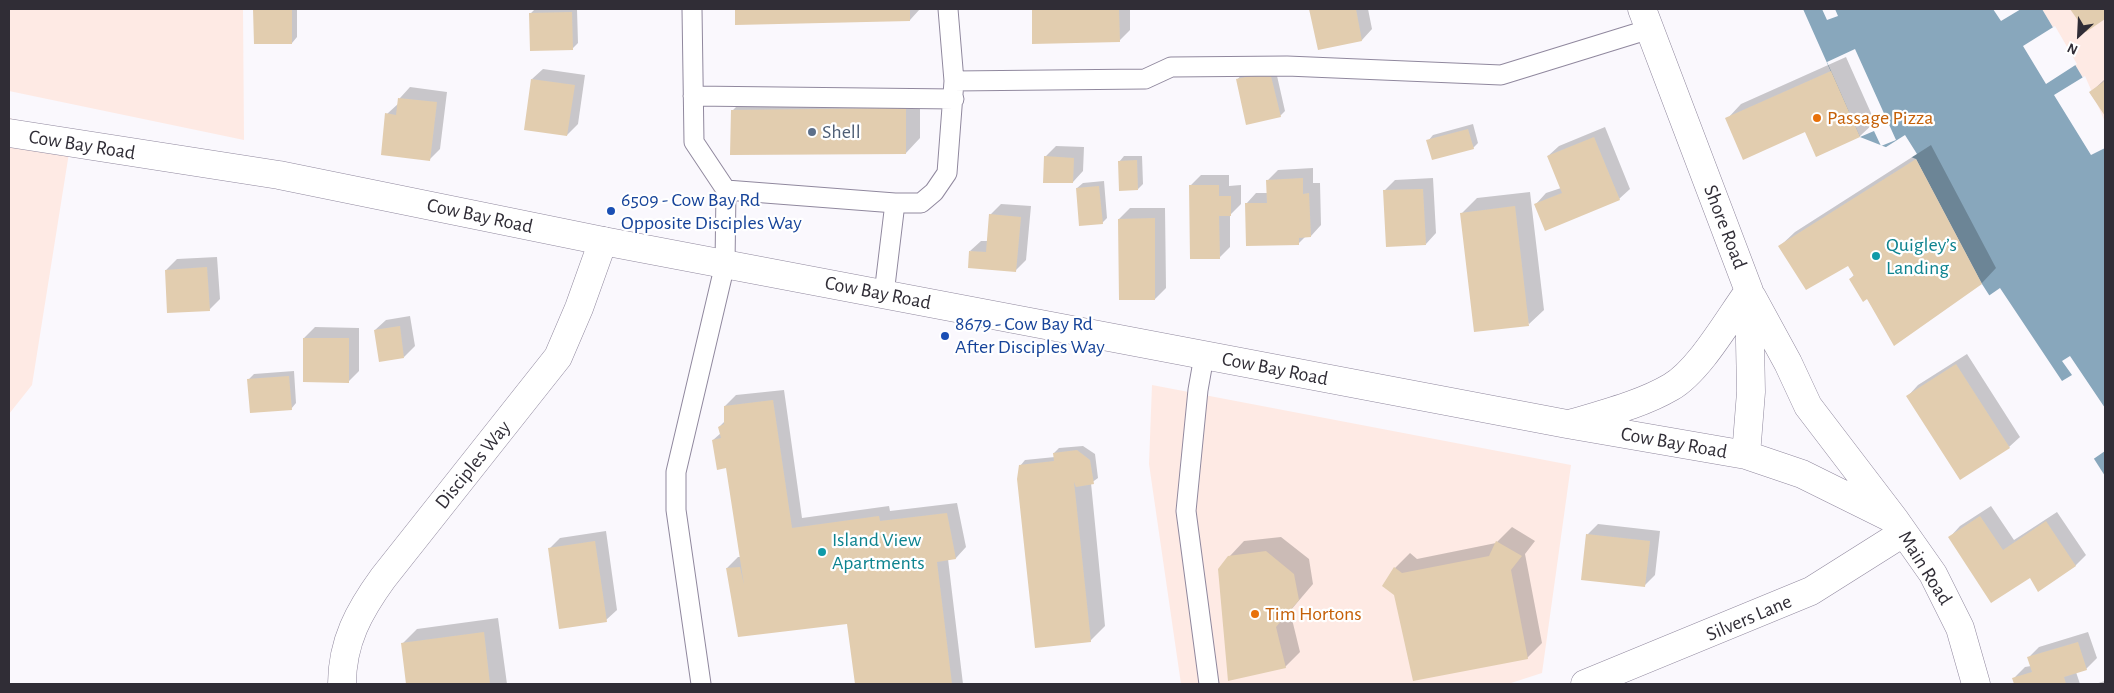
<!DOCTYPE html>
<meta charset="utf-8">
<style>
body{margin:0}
#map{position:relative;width:2114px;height:693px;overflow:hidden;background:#faf8fd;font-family:"Alegreya Sans",sans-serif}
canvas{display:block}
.frame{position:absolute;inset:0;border:10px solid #302d36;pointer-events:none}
.north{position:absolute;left:2054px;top:10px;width:50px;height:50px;-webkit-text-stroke:4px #fff;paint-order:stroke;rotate:205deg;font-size:14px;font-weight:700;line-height:20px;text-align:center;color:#302d36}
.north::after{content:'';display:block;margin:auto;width:18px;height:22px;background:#302d36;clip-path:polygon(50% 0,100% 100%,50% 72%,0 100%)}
</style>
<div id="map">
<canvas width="2114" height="693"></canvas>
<div class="frame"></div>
<div class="north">N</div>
</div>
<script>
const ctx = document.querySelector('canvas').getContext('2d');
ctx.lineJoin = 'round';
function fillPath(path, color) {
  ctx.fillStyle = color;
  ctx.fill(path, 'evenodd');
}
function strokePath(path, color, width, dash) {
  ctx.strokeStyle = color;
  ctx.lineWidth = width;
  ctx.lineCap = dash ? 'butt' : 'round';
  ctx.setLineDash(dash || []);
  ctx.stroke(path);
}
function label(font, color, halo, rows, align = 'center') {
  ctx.font = font + ' "Alegreya Sans",sans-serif';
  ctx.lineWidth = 4.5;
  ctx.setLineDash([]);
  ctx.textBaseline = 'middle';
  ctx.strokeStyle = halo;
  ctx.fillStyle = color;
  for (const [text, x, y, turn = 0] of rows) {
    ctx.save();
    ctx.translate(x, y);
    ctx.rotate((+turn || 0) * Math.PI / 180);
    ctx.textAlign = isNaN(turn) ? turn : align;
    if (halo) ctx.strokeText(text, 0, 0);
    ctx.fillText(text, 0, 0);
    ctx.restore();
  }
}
const commercial = new Path2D(`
 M9 9H243L244 140 9 91Z
 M2042 9H2105V128L2083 78Z
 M9 118 72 134 32 385 9 414Z
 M1152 385 1571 465 1542 673 1508 684H1181L1149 464Z`);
const water = new Path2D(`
 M1803 9H2042L2083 78 2105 128V476L1982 284 1916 159 1860 137Z`);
const pier = new Path2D(`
 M1822 9H1835L1838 16 1827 20Z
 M1993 9H2021L2001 21Z
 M2055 26 2077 64 2046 84 2023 46Z
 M1855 49 1896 140 1881 146 1874 131 1860 137 1827 62Z
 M2085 76 2105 122V148L2091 155 2054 95Z
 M1905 135 1917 154 1909 159 1883 149Z
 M2000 288 2062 381 2072 375 2062 361 2070 356 2105 408V451L2092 460 1987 297Z`);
const shadow = new Path2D(`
 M254 9H297V37L292 43H255Z
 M535 9H577L578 43 573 48 530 14Z
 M736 9H920L910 20 736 23Z
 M1033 9H1130V30L1119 41 1033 43Z
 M1310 9H1368L1372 29 1362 40 1319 49Z
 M1846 57 1875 122 1860 136 1817 156 1805 131 1727 119 1741 104Z
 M1275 67 1285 111 1280 116 1237 80 1242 74Z
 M543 69 585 75 578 124 567 135 532 79Z
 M2105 79V114L2090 93Z
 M410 87 447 92 440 149 429 160 387 114 399 103 400 98Z
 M920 93V138L906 153 732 111 747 96Z
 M1473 124 1478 143 1473 148 1428 141 1433 135Z
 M1605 127 1630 189 1619 199 1536 204 1546 193 1561 188 1548 156 1559 146Z
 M1931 145 1996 268 1982 283 1894 344 1867 298 1850 279 1854 275 1848 264 1780 246 1795 232Z
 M1056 146 1084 147 1083 171 1073 182 1045 157Z
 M1124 156H1142L1143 184 1138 189 1119 162Z
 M1313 168V183H1320L1321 225 1311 236H1306L1298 244 1246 204 1256 193H1268V180L1278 170Z
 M1201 175H1229V186L1241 185V204L1230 215V247L1220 257 1190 186Z
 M1433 178 1436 233 1426 244 1384 191 1395 180Z
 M1104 181 1107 218 1102 223 1077 188 1083 183Z
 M1530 192 1544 310 1529 324 1462 213 1477 198Z
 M1001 204 1031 206 1026 260 1015 271 970 251 981 241H988L990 215Z
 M1130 208H1165L1166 288 1155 299 1119 219Z
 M217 257 220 299 209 310 166 270 177 259Z
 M410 316 415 346 404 357 375 330 386 320Z
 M315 327 359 328V371L348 382 304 338Z
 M1967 354 2020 437 2009 447 1908 396 1918 385Z
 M294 371 296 403 291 409 248 380 254 374Z
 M784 390 802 518 889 506 890 511 957 503 966 547 956 558 948 559 963 684H856L848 623 739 635 727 568 738 557H741L727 466 713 440 721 433 719 427 725 421V406L736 395Z
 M1083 446 1095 454 1098 478 1091 483 1105 626 1090 641 1020 466 1025 460 1055 457 1054 453 1059 448Z
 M1991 506 2014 540 2057 512 2086 555 2075 566 2030 576 1950 537 1960 526Z
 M1598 524 1660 531 1655 575 1644 586 1587 535Z
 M1512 527 1535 541 1525 554 1542 643 1527 658 1395 594 1384 586 1395 568 1410 553 1417 559 1496 543Z
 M606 531 617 610 606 620 549 549 560 538Z
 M1281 537 1309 559 1313 584 1290 611 1300 652 1285 667 1229 557 1244 541Z
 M498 618 507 684H407L402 644 417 629Z
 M2088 632 2097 658 2086 669 2076 672 2080 684H2016L2014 678 2025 667 2031 666 2028 658 2039 647Z
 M2105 681V684H2095Z`);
const building = new Path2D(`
 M253 9H292V44H254Z
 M735 9H910V21L735 25Z
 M1032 9H1119L1120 42 1032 44Z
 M1309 9H1356L1362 41 1318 50Z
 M2070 9H2105V19L2086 32Z
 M572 12 573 50 530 51 529 13Z
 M1831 71 1860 137 1816 157 1805 132 1743 160 1725 118Z
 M1270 72 1281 117 1246 125 1236 79Z
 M531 79 575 85 567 136 524 130Z
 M2105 81V116L2089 92Z
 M398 98 437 102 430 161 381 155 385 113 396 115Z
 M906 108V154L730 155 731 110Z
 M1468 129 1474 149 1432 160 1426 140Z
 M1594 137 1620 200 1545 231 1534 204 1562 193 1547 156Z
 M1044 156 1074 158 1073 183H1043Z
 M1916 159 1982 284 1894 346 1867 299 1863 302 1849 279 1854 276 1848 266 1806 290 1778 246Z
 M1137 160 1138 190 1119 191 1118 161Z
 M1303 178V194L1309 193 1311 237 1299 238V245L1246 246 1245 203H1267L1266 180Z
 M1189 185H1219V196H1231V216H1219L1220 259H1190Z
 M1099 186 1103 224 1079 226 1076 188Z
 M1423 189 1426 245 1386 247 1383 190Z
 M1515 206 1529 326 1474 332 1460 213Z
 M989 214 1021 217 1016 272 968 268 969 251 986 252Z
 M1155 218V300H1119L1118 219Z
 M207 267 210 311 167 313 165 270Z
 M400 326 404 358 379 362 374 330Z
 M303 338H349V383L303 382Z
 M1956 364 2010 448 1960 480 1906 396Z
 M289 376 292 410 250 413 247 379Z
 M773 400 792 528 879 516 880 521 947 513 956 559 937 562 952 684H855L847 624 738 637 726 568 740 567 744 585 726 468 717 470 712 440 721 438 718 427 724 424V406Z
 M1077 450 1090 460 1094 484 1076 487 1074 482 1091 642 1035 648 1017 479 1019 465 1054 461 1053 453Z
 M1980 516 2003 550 2046 521 2076 566 2038 592 2030 578 1991 603 1948 537Z
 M1586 534 1650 541 1645 587 1581 580Z
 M595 541 607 622 559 629 548 548Z
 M1496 541 1522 556 1511 570 1528 659 1413 681 1394 595 1382 586 1394 567 1402 573 1489 556Z
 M1266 551 1294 574 1299 600 1276 627 1286 668 1228 681 1218 569 1228 556Z
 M484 632 490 684H406L401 643Z
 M2078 642 2087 670 2064 677 2066 684H2014L2012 678 2032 672 2027 657Z`);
const lane = new Path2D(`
 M692 9 694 142 726 190 725 264 676 472V510L701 684
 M954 81 1145 79 1171 67 1287 66 1501 75 1650 29
 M693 96 954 99
 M726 190 895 203H921L934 192 947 173 954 81 948 9
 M884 294 895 203
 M1204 356 1198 390 1186 511 1209 684`);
const street = new Path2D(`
 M342 684C342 642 359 611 383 578L558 357 579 308 603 241
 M1585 684 1811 591 1903 533`);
const secondary = new Path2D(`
 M1642 9 1749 291 1751 392 1746 455
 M9 133 279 175 603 241 1567 424 1746 455 1802 474 1895 520
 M1752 297 1788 363 1808 406 1895 520 1933 574 1960 628 1976 684
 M1573 423C1606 413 1642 404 1671 387 1700 370 1729 318 1749 291`);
const markers = [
 [1817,118,5,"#e8710a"],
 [812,132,5,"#5c6f8a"],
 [611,211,5,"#1a4fb4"],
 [1876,256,5,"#0f9aa8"],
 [945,336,5,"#1a4fb4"],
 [822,552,5,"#0f9aa8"],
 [1255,614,5,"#e8710a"]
];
const foodNames = [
 ["Passage Pizza",1827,118],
 ["Tim Hortons",1265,614]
];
const serviceNames = [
 ["Shell",822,132]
];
const streetNames = [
 ["Cow Bay Road",82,145,9],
 ["Cow Bay Road",480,216,12],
 ["Shore Road",1725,227,69],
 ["Cow Bay Road",878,293,11],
 ["Cow Bay Road",1275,369,11],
 ["Cow Bay Road",1674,443,10],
 ["Disciples Way",473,465,-51],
 ["Main Road",1925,568,58],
 ["Silvers Lane",1749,618,-23]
];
const transitNames = [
 ["6509 - Cow Bay Rd",621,200],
 ["Opposite Disciples Way",621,223],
 ["8679 - Cow Bay Rd",955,324],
 ["After Disciples Way",955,347]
];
const cultureNames = [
 ["Quigley’s",1886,245],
 ["Landing",1886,268],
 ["Island View",832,540],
 ["Apartments",832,563]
];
fillPath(commercial, '#feeae4');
fillPath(water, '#88a7bc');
fillPath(pier, '#faf8fd');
fillPath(shadow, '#0003');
fillPath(building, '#e2cdaf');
strokePath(lane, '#90889e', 21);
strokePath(street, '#90889e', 29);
strokePath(secondary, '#90889e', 29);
strokePath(lane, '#fff', 19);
strokePath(street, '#fff', 28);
strokePath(secondary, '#fff', 28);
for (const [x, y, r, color] of markers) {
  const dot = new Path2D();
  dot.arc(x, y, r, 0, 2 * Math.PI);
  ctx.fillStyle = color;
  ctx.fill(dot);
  strokePath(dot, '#fff', 2);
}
label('20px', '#c56008', '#fff', foodNames, 'left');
label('20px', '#4e5e75', '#fff', serviceNames, 'left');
label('20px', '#302d36', '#fff', streetNames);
label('20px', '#164399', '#fff', transitNames, 'left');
label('20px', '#0d838f', '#fff', cultureNames, 'left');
</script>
